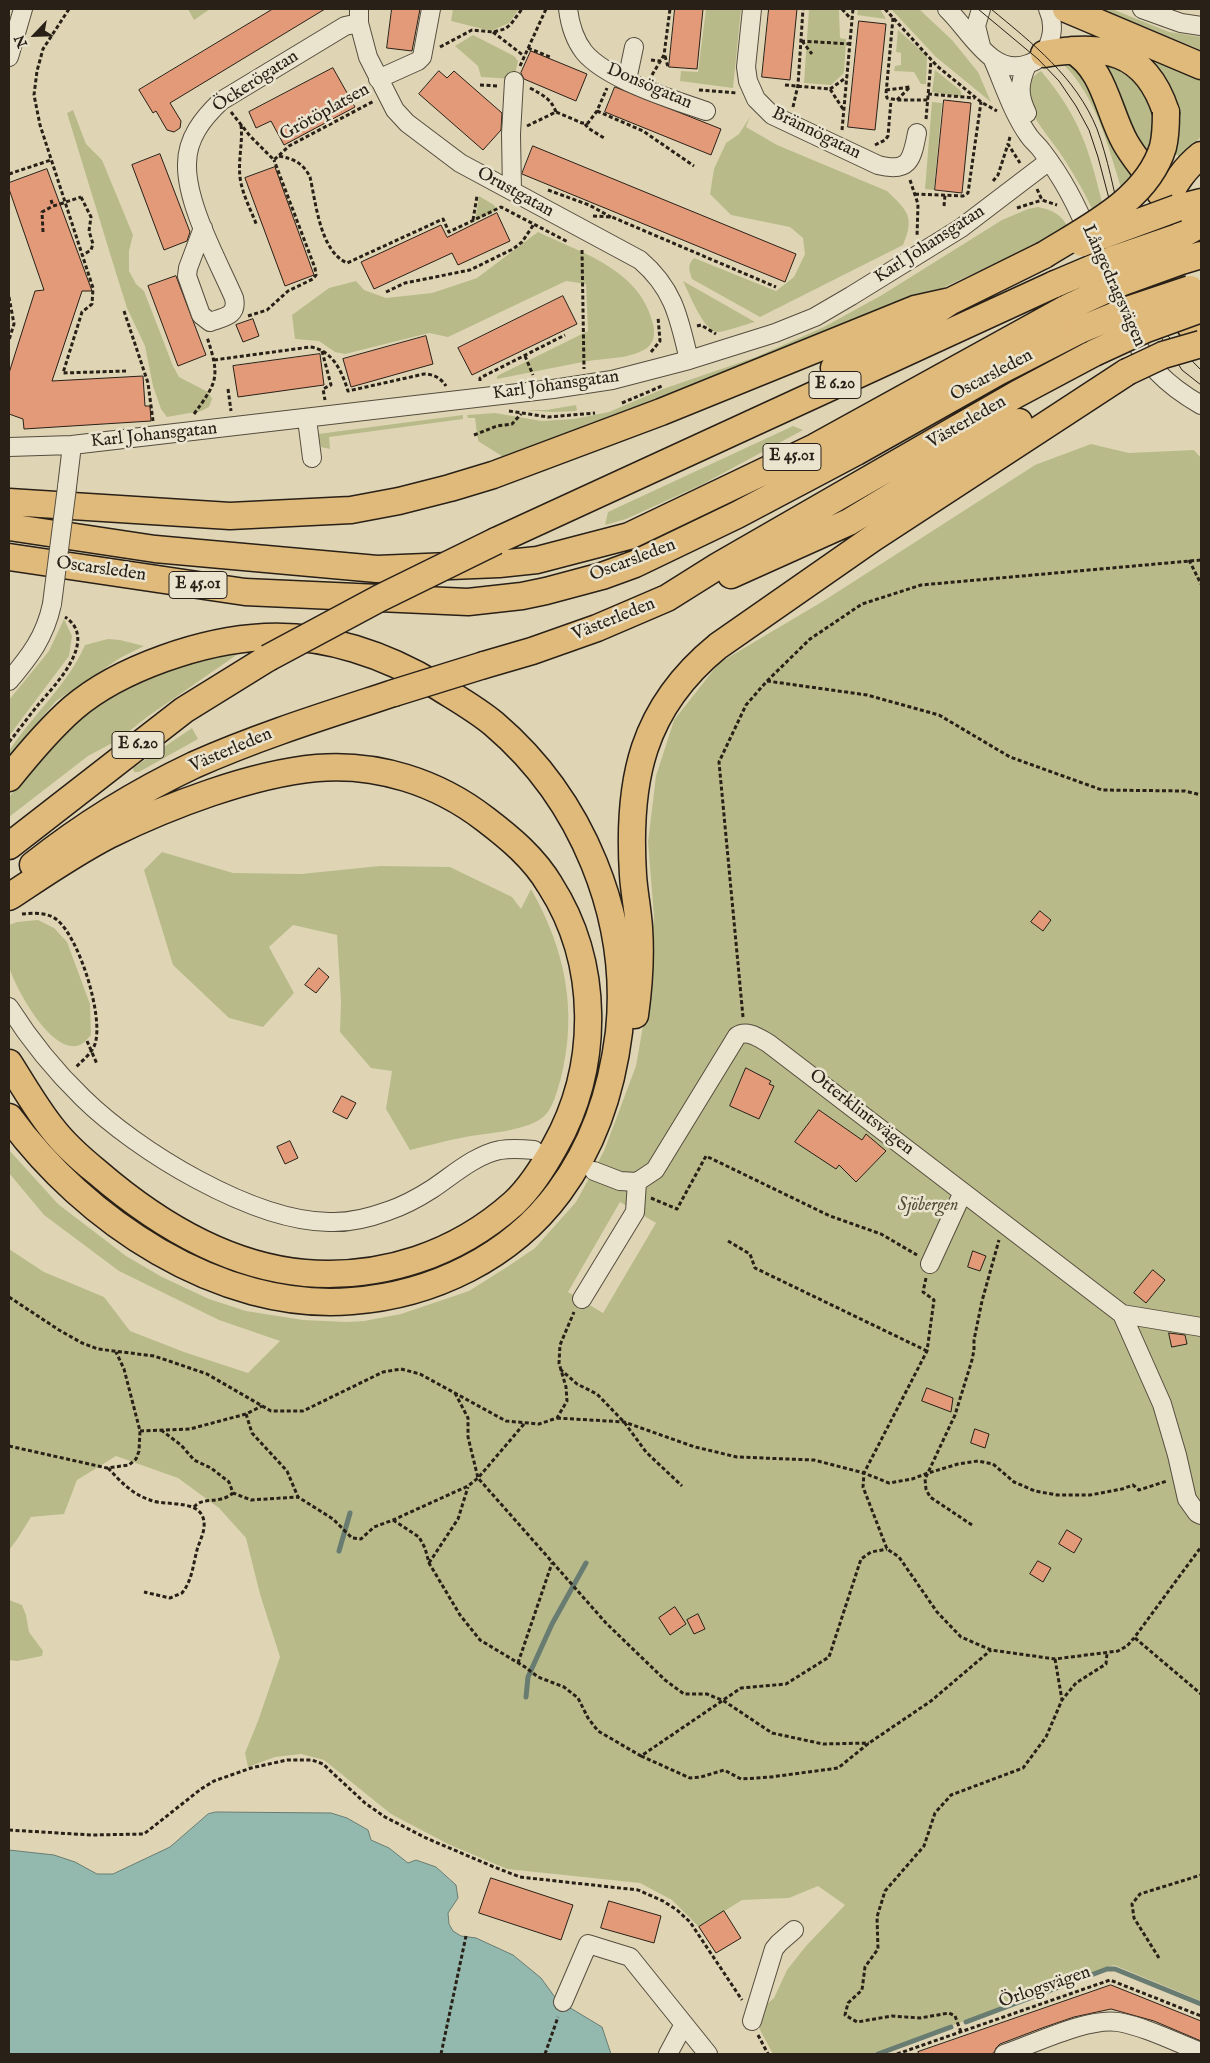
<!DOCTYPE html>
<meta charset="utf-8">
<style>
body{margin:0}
#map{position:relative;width:1210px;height:2063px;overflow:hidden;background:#dfd5b5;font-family:"IM FELL English",serif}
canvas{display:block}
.frame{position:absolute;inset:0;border:10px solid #292017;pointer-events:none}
.north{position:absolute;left:10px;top:10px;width:50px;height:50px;-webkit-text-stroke:4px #eae4cf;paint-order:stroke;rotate:246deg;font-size:14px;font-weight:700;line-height:20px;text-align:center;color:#292017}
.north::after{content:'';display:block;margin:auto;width:18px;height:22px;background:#292017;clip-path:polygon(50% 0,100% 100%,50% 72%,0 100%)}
</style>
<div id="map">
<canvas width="1210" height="2063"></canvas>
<div class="frame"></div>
<div class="north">N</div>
</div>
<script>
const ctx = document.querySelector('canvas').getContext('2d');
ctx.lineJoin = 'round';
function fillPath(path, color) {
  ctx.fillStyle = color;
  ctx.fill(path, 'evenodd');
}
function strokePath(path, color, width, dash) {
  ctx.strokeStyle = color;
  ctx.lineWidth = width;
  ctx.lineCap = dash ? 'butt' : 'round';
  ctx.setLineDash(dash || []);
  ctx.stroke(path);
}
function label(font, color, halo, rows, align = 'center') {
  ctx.font = font + ' "IM FELL English",serif';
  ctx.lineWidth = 5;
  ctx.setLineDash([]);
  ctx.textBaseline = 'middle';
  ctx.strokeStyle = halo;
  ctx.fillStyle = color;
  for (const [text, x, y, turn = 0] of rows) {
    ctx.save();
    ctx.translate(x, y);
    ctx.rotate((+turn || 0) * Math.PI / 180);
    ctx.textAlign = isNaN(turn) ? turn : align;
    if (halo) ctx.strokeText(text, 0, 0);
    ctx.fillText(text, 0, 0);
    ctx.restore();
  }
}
const green = new Path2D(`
 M188 9H210L194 20Z
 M453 9H519L509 23 491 31 451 21Z
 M706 9H741L733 88 680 81 681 71 698 72Z
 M809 9H838L839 11 840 38 846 39 844 73 831 85 804 83Z
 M858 9H880L886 19 857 15Z
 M891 9H919L952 40 978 72 991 102 936 57Z
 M1102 9H1112L1169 32 1201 37V50Z
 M898 30 927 56 926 84H921L914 72 894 71 895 66 901 65V53L896 52Z
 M473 35 514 56 518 61 514 79 481 77 478 66 455 46Z
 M1147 57 1201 73V137L1179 156 1174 154C1186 116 1174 84 1147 57Z
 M1063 64 1076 66 1137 174 1122 191C1108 146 1097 98 1063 64Z
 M1099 66 1116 68 1141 87 1155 116V132L1145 161Z
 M935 70 961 91 962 97 932 92Z
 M1041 71C1080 117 1089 149 1103 206L1094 213C1086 195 1076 178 1066 162 1055 143 1030 119 1027 96 1026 85 1032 76 1041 71Z
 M932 102 942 103 934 190 925 189Z
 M73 110 86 144 102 160 133 235 129 251V271L136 284 144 291 173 366 179 377 208 392 212 399 209 407 201 411 167 417 161 409 153 386 145 346 127 308 116 273 67 113Z
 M750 117 746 127 777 145 887 191C908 211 915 217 903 245L760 317 692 279C689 270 687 265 694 258L776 291 794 277 805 254 803 238 790 227 731 215 710 194 714 169 726 143 739 134Z
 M479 196 494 205 496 208 493 212 475 221Z
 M1038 207C1052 210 1062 214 1068 228L1040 243 905 305 505 458 478 441 475 418H468L467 415 495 413 542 421 574 419 609 412 663 389 756 357 824 327 882 295 1002 220 1028 209Z
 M538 232C582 253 641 270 653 324 655 332 655 342 647 348 631 359 606 358 588 361 557 367 527 373 497 379V376L588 331 586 284 566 281 448 337 429 333 345 354 335 352 319 341 295 339 292 315 329 288 356 281 364 290 386 298 432 293 477 278Z
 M683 281 755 322C746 324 726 332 717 332 703 330 689 293 683 281Z
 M576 405 577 410 575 411 552 412 525 410H546Z
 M463 415V419L329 437 330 449 321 447 318 434Z
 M793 426 803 430 701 485 626 519 605 525 608 512Z
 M1091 444 1129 453 1194 450 1201 458V2001L1114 1965 876 2054H773L760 2030 757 2019 761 2009 774 1998 787 1970 806 1946 845 1905 818 1886 789 1898 742 1900 699 1927 672 1900 640 1883 507 1869 448 1844 391 1814 324 1760 301 1754 275 1757 248 1767 245 1753 258 1721 280 1657 260 1594 246 1538 219 1508 178 1478 116 1456 77 1480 64 1514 31 1517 18 1538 9 1550V1249L44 1272 104 1297 130 1331 184 1352 248 1373 280 1341 219 1320 119 1271 44 1215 9 1173V1150L58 1204 126 1256 162 1277 209 1299 246 1311 303 1320 347 1322 364 1321 401 1314 469 1291 507 1267 535 1248 576 1202 604 1151 636 1066 644 1020 654 916 648 842 656 776 674 720 719 663 825 600 1035 465ZM620 1202 656 1223 603 1313 568 1292Z
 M64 619 72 636 69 656 9 736V700L49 651Z
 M108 639 120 640 144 646 120 658 56 701 9 756V751C32 716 69 683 85 645Z
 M238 654 147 717 118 740 88 756 9 817V797C29 773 49 748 72 726 117 683 178 663 238 654Z
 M192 728 198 739 139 772H134L133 768Z
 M162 852 233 873 301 874 380 866 450 867 512 897 521 909 531 889C565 949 578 1010 561 1078 557 1091 553 1110 542 1118 520 1133 487 1132 461 1138 444 1141 427 1146 410 1150L386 1109 392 1071 371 1068 340 1032 341 1001 337 935 293 925 269 947 294 993 263 1027 229 1018 173 965 144 870Z
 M38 920 54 928 67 942 90 1004 91 1035C87 1039 83 1045 76 1046 49 1050 16 989 9 967 5 955 9 937 9 925L17 922Z
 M9 1600 22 1605 26 1615 29 1632 43 1651 42 1656 17 1661 9 1660Z`);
const water = new Path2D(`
 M216 1812 331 1813 347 1818 368 1830 371 1840 389 1848 408 1863 416 1860 436 1867 456 1885 458 1898 448 1913 449 1924 453 1931 461 1936 476 1938 513 1955 541 1978 557 2000 602 2027 611 2054H9V1850L54 1855 75 1862 97 1874H113L170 1847 208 1814Z`);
const stream = new Path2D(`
 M339 1551 350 1513
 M526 1697 528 1677 552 1624 586 1563
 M966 2022 1107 1969H1115L1201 2004
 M878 2054 951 2027`);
const building = new Path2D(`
 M273 9H325L170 103 181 121 180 128 174 132 167 130 156 111 153 113 139 90Z
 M392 9H420L412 51 387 48Z
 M675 9H703L697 69 669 67Z
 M769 9H797L790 80 762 77Z
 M859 21 886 24 875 130 848 127Z
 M531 51 587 74 576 101 524 79 521 73Z
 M333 68 355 107 284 145 271 121 256 128 249 112Z
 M439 71 447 78 454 71 502 113 501 130 483 150 419 94Z
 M615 87 721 129 711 155 605 112Z
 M944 100 971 103 962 193 935 190Z
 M533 146 796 254 785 282 522 174Z
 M160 154 190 232 187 241 164 250 132 165Z
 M275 167 314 275 285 286 245 178Z
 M47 169 92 291H82L52 381 143 376 145 406H150L151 421 24 429 23 419 9 414V373L35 291 44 290 9 189V183Z
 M497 213 510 241 458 265 452 253 374 289 361 262 441 225 447 237Z
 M176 276 206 355 178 366 148 286Z
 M563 296 577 324 472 375 458 348Z
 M253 319 259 336 243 342 236 325Z
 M426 336 433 364 351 387 343 359Z
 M320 354 324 385 238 397 233 366Z
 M1040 911 1051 920 1043 931 1031 922Z
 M319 968 329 977 316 993 305 985Z
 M746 1068 771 1081 769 1084 774 1086 759 1119 730 1106Z
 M342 1096 356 1103 347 1119 333 1112Z
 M819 1110 862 1140 866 1134 886 1151 856 1182 839 1165 836 1169 795 1142Z
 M290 1141 298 1158 285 1164 277 1147Z
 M973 1251 986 1256 980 1271 968 1267Z
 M1153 1270 1165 1280 1146 1303 1134 1293Z
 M1169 1333 1185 1335 1187 1344 1172 1347Z
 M927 1388 953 1398 951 1412 922 1401Z
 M975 1429 989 1434 985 1448 971 1443Z
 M1067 1530 1082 1539 1074 1553 1059 1544Z
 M1038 1561 1051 1568 1043 1582 1030 1574Z
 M675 1607 686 1624 670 1635 659 1618Z
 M698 1614 705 1629 694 1634 687 1620Z
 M491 1878 573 1905 561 1940 479 1913Z
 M609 1901 661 1916 654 1943 601 1928Z
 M724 1911 741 1938 716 1953 699 1927Z
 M1111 1985 1201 2021V2041L1154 2021 1111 2009 1074 2017 1042 2028 1000 2044 996 2048 994 2053 989 2054H919L918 2052Z`);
const path = new Path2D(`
 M69 9 43 49 37 71 34 95 40 125 93 288 92 304 82 312 63 373 126 371
 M842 9 851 19
 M885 9 937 66 981 102 997 111
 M893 18 886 94 887 98 897 100H928
 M493 32 524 56
 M801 41 850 44
 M802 41 812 54
 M440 47 472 30 493 32 505 29 511 24 522 9
 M528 48 550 57
 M665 56 668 67
 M651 60 661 61
 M520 66 546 9
 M652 75 664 55 670 9
 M480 85 499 86
 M785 85 830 89 843 109
 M530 88C543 95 551 99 556 112
 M830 89 847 77
 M699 90 737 93
 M886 90 910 87
 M928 94 975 98
 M897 100 909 88
 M793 107 798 85 803 9
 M597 111 643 131 694 166
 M231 112 250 136 274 160 289 146 374 101
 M926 119 931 61
 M585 124 588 128 604 138
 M241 125C243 142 238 160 240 177 242 194 251 210 257 226
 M527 126 556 112 582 123H588L597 111 607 88
 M842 130 853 9
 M1010 137 1008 144 1020 163
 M875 145 885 140 888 136 891 100
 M279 156C294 159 303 163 310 177 316 203 320 251 347 263L443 219 449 232 501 207 568 242
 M9 174 51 160
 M910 180 918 204 917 237
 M993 181 998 175 1008 144
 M1037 189 1042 200 1057 205
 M548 190 589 205 611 217
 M915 194 963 196 968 193 981 102
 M81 197 91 217 89 231 93 244 91 250 83 255
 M51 200 53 206 60 204
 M944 206 945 195
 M1017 208 1042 200
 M593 216 612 217 776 287
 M473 220 477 196
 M43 232 42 212 53 206
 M582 250 584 369
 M386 292 405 283 470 270 513 249 522 242 534 224
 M9 297 14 324 9 340
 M124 311 148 383 153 421
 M248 316 267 310 288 291 313 279 316 275 315 268 274 160
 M697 326 701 325 716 334
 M322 351 331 385 323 389 325 400
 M651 352 660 341 658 317
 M525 356 533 375
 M214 360 310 347C333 350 342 372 348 391L424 374C433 374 441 378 446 386
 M480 381V378L565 335
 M228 389 231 411
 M622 403 662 386
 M509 411 548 417 595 413
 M194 414C218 381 220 377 207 337
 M474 435 497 426 512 424 521 414
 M1189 560 1201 584
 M767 681 810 639 862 604 921 585 1201 560
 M9 742C19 730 28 717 38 705 54 686 100 640 65 617
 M22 914C33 913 46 912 56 919 79 936 104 1017 95 1044 92 1053 82 1061 75 1068
 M743 1017 719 762 746 705 767 681 867 695 939 715 1010 757 1102 790 1185 791 1201 795
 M87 1041 97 1064
 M651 1198 677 1209 706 1156 830 1216 881 1234 917 1255
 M728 1241 750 1254 755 1268 927 1351
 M926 1278 923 1292 934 1300 927 1351 864 1473 863 1487 887 1549 899 1557 937 1612 961 1637 991 1650 1055 1659 1118 1651 1127 1646 1134 1638 1201 1547
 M9 1297 59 1330 82 1343 98 1349 154 1356 175 1363 207 1374 271 1411H303L383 1372 401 1369 420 1374 506 1421 539 1424 557 1418 567 1401 566 1387 559 1363 560 1345 574 1312
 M560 1369 577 1384 597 1394 624 1422 646 1452 682 1486
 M455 1393 468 1418V1437L478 1478 606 1623 665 1680 684 1694H707L724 1701 772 1733 823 1744 869 1743
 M246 1414 252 1433 287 1471 298 1497 333 1519 352 1538 361 1539 374 1527 393 1520 468 1486 478 1478 524 1424
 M557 1418 624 1422 695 1447 737 1457 814 1460 864 1473 889 1483 912 1479 928 1473 958 1464 978 1461 993 1464 1014 1482 1035 1491 1057 1495H1090L1122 1489 1133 1485 1139 1490 1167 1481
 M161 1430 181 1445 194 1460 211 1468 229 1482 233 1493 251 1500 298 1497
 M140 1431 190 1429 246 1414 262 1406
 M9 1446 107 1468 129 1465 136 1459 139 1451 140 1431 124 1369 116 1352
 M108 1468C121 1482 132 1494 150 1500 167 1507 207 1497 204 1528 203 1535 199 1543 197 1550 193 1565 192 1581 182 1593L170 1598 144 1592
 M194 1507C203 1496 219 1505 233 1493
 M393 1520 419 1537 425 1548 429 1563 460 1615 480 1640 525 1667 538 1677 564 1687 578 1698 588 1718 598 1731 641 1756 741 1688 786 1684 829 1657 861 1559 871 1552 887 1549
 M972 1525 930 1497 926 1489 925 1479 955 1415 972 1360 974 1350V1340L982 1301 999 1240
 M429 1563 458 1519 468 1487
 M1135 1638 1201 1694
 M1055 1659 1062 1700
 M518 1663 552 1563
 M641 1756 690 1778 701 1777 724 1770 741 1779 771 1777 838 1768 869 1743 931 1701 991 1650
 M9 1830 91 1835 144 1834 201 1789 214 1781 251 1768 287 1760H312L323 1764 365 1803 385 1817 426 1838 494 1867 520 1877 638 1890 663 1901 677 1910 690 1922 742 2000
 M1159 1958 1134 1918 1132 1904 1140 1894 1201 1875
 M961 2032 955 2016 949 2013 920 2018 892 2016 857 2022 845 2015 848 2003 862 1990 865 1967 878 1949 877 1917 885 1891 924 1846 935 1813 951 1795 1023 1768 1046 1737 1062 1700 1076 1683 1106 1664 1107 1653
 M758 2035 768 2054
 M441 2054 466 1936
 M545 2054 558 2017
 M897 2054 1110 1980 1201 2016`);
const minor = new Path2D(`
 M359 9V23L368 57 395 110 407 123 460 163 640 260C674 289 679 318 689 360
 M568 9C570 25 574 39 584 52 606 79 673 100 706 111
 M752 9 746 67 748 81 756 99 772 115 878 165C909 173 912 160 917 133
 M947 9C969 29 992 78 1028 64 1036 61 1043 57 1046 50 1053 37 1054 22 1048 9
 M981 9 976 26 981 46
 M1142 9 1181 23 1201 26
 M9 57 23 9
 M993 60C1004 85 1013 114 1029 136 1033 142 1038 145 1042 151 1062 177 1078 207 1090 238
 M378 79 418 61 422 57 431 9
 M627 80 634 47
 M1027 113C1018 95 1019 83 1027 65
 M512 191 511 134 514 81
 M203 228 188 268 187 276 201 315 210 322C224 317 238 316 234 298 218 261 186 204 187 164 187 138 203 118 221 101L345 26 359 23
 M1128 327C1145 364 1166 385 1201 405
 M307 419 312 458
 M9 447 72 445 553 389 612 380 689 360 775 333 815 317 851 296 961 228 1049 161
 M67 487 72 445
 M9 681C30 656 45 637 52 604
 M9 1007C30 1040 54 1070 83 1098 137 1151 252 1221 329 1222 349 1223 369 1218 388 1211 403 1206 418 1198 432 1189 453 1175 475 1155 500 1150 512 1148 523 1149 534 1150
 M637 1182 655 1170 737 1036C747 1029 759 1038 768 1043L1122 1314 1162 1404 1177 1455 1187 1499 1197 1513 1201 1515
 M930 1264 963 1192
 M582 1299 635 1212 637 1182 620 1181 594 1171
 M1122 1314 1201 1327
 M563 2002 588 1944 630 1957 708 2054
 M752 2021 774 1949 779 1943 794 1930
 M668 2054 684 2024
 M1004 2054C1034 2044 1088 2017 1118 2022 1146 2027 1175 2042 1201 2052`);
const highway = new Path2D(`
 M1066 9 1201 66
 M1072 50C1104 68 1108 111 1125 142 1135 160 1150 175 1160 193
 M1044 54C1103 44 1145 48 1166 112
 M1201 155C1186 167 1172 185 1166 204 1152 246 1171 308 1201 339
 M1177 208 1201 202
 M1178 237 1201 224
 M1181 261 1201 255
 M834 368 921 321 951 301 1044 255
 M9 502 230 516 351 510 399 501 450 488 493 475 661 412 915 309 951 301
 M9 527 155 549 377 569 499 564 537 560 629 536 815 447 1069 307
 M496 541 1055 284
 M9 557 245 592 468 602 522 596 546 591 602 576 635 564 737 515 856 452 998 372 1080 330
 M731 575 849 522 953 459 1019 422
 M484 665 532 651 597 628 667 598 718 566 1017 394 1094 353
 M9 778C29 753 49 729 73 708 120 668 203 640 265 637 325 634 386 655 437 686 456 698 476 709 494 724 582 799 631 917 619 1032 612 1089 594 1145 559 1192 511 1257 433 1295 352 1301 219 1312 84 1220 9 1117
 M9 846 184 710 268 658
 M33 865C82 826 137 792 194 765 259 736 327 715 394 693
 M9 897C41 876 74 853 109 835 168 806 251 774 317 768 377 763 437 782 485 819 510 838 534 858 550 885 600 963 600 1066 555 1146 544 1166 531 1187 514 1203 456 1255 382 1279 305 1273 226 1266 155 1222 97 1172 81 1159 65 1145 52 1128 36 1108 23 1085 9 1063
 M635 1015C639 986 641 957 639 928 638 910 634 892 633 875 627 780 642 708 718 646L873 538 1127 372`);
const tram = new Path2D(`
 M978 9 1038 59 1059 81 1076 106 1089 130 1098 157 1135 297 1182 370 1201 385
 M991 9C1032 43 1076 77 1097 129 1108 159 1114 191 1121 222
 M1158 322 1165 333 1201 370`);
const pathBridge = new Path2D(`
 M60 204 81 197`);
const minorBridge = new Path2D(`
 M52 604 67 487`);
const highwayBridge = new Path2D(`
 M1082 243 1177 208
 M1044 255C1087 228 1147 200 1163 147 1166 135 1166 124 1166 112
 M1055 284 1114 259 1178 237
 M1069 307 1123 282 1181 261
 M1080 330 1133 308 1190 289
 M1094 353 1146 329 1201 309
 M1127 372 1163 355 1201 344
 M268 658 380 598 496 541
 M394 693 484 665`);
const shields = [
 [835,385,52],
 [792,457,58],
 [198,585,58],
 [138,745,52]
];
const shieldNames = [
 ["E 6.20",835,385],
 ["E 45.01",792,457],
 ["E 45.01",198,585],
 ["E 6.20",138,745]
];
const streetNames = [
 ["Öckerögatan",256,82,-33],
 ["Donsögatan",649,87,23],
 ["Grötöplatsen",325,113,-29],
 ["Brännögatan",816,134,26],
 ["Orustgatan",515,193,29],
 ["Karl Johansgatan",930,245,-33],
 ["Långedragsvägen",1113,286,66],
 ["Oscarsleden",992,376,-28],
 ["Karl Johansgatan",556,386,-8],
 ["Västerleden",967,423,-30],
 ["Karl Johansgatan",154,436,-6],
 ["Oscarsleden",633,561,-21],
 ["Oscarsleden",101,570,8],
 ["Västerleden",614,620,-22],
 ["Västerleden",231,751,-23],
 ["Otterklintsvägen",861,1113,38],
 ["Örlogsvägen",1045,1988,-19]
];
const parkNames = [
 ["Sjöbergen",928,1206]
];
fillPath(green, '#b8bb89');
fillPath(water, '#93b9ae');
strokePath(water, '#697c72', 1);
strokePath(stream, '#697c72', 5);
fillPath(building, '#e29a79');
strokePath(building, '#292017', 1);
strokePath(minor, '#564d3e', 20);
strokePath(highway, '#292017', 29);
strokePath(path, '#292017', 3, [4, 2.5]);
strokePath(minor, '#eae4cf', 18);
strokePath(highway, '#e0ba7a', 26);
strokePath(tram, '#292017', 1);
strokePath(minorBridge, '#564d3e', 20, []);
strokePath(highwayBridge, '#292017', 29, []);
strokePath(pathBridge, '#292017', 3, [4, 2.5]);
strokePath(minorBridge, '#eae4cf', 18);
strokePath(highwayBridge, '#e0ba7a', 26);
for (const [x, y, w] of shields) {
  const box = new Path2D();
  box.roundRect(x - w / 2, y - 13.5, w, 27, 4);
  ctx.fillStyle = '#eae4cf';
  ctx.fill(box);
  strokePath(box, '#292017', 1);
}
label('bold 16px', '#292017', null, shieldNames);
label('18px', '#292017', '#eae4cf', streetNames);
label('italic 18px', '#544e39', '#eae4cf', parkNames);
</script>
